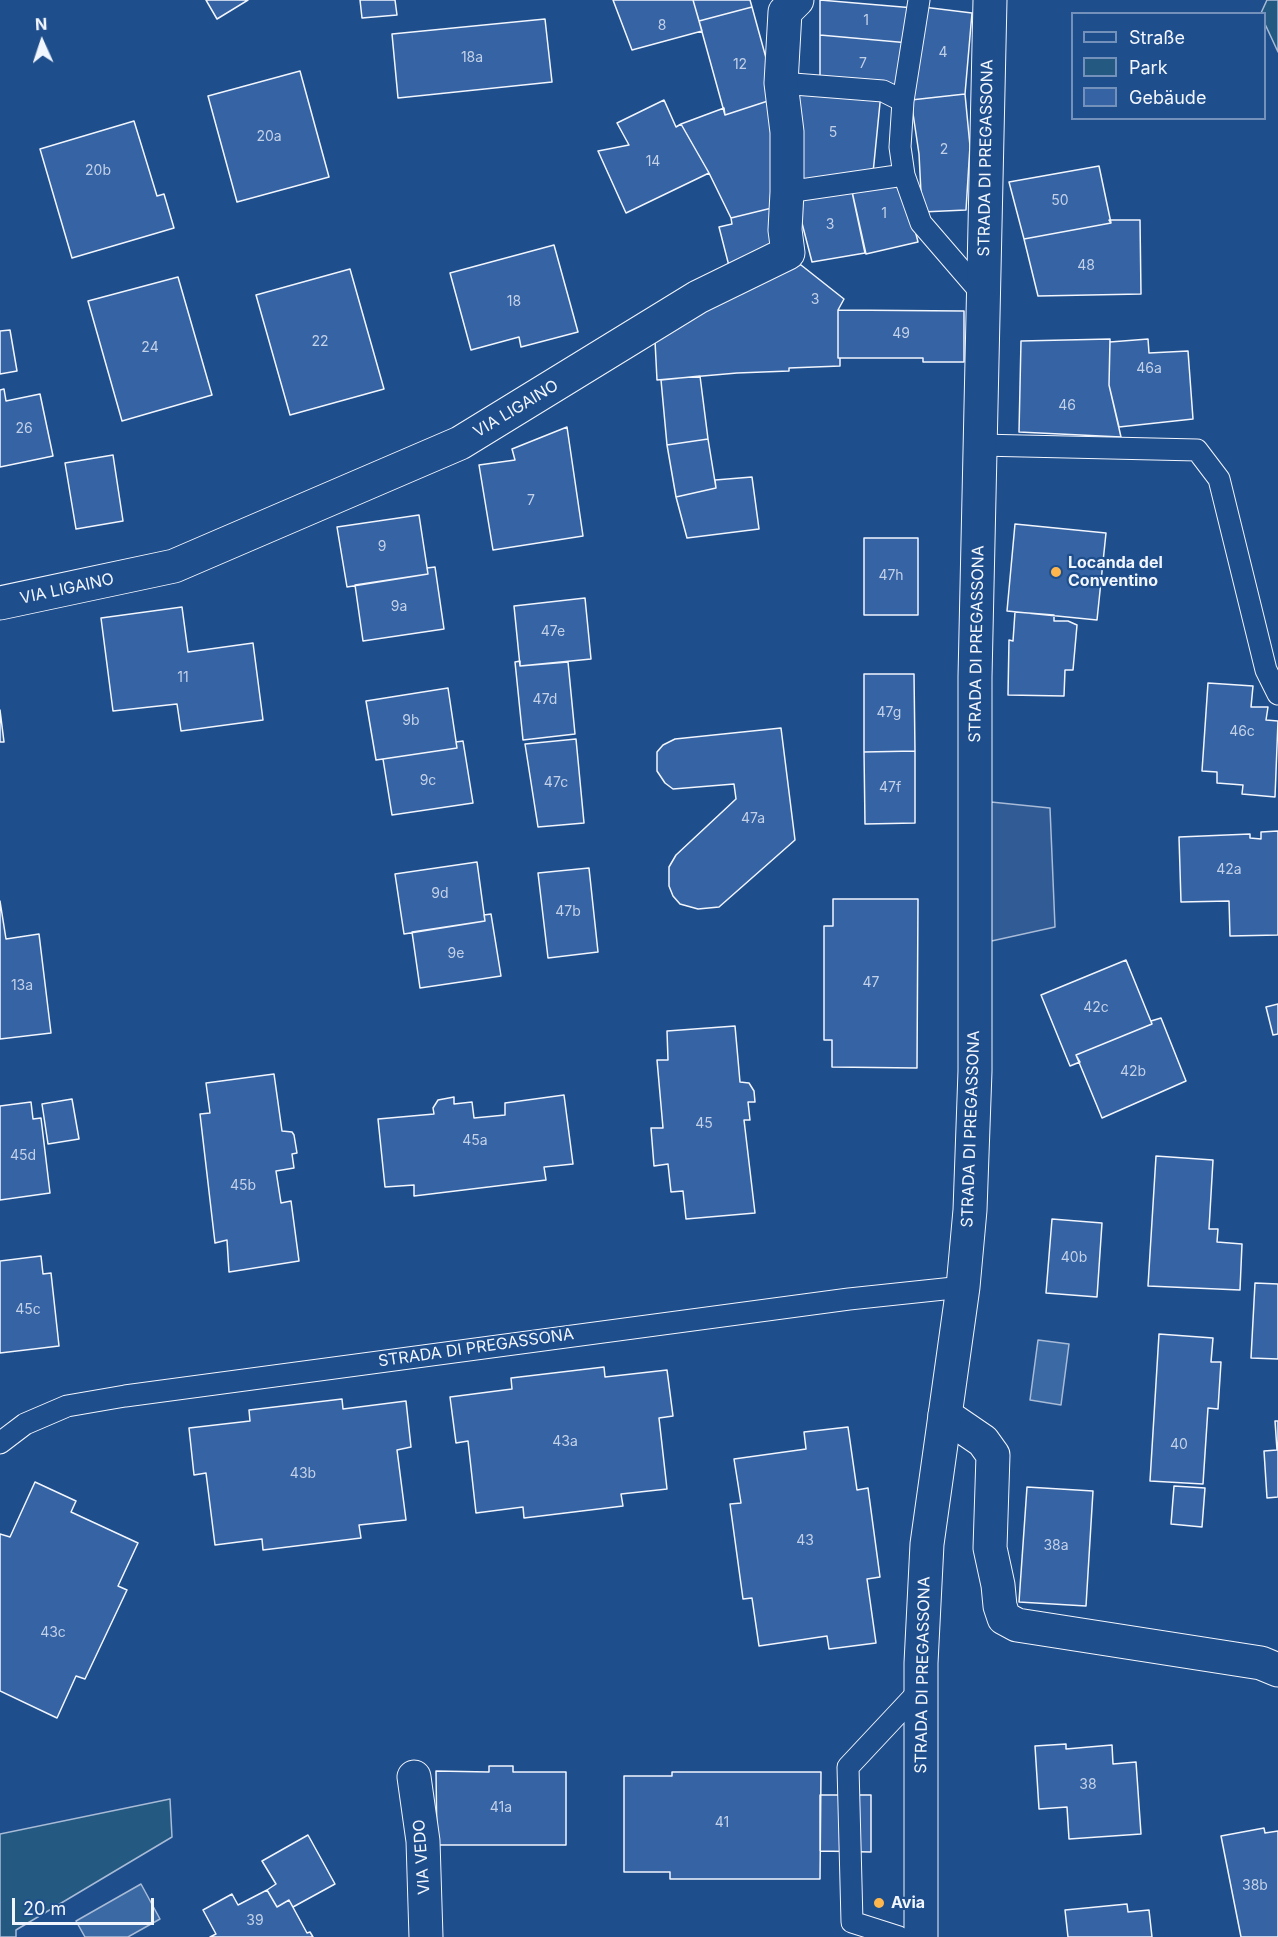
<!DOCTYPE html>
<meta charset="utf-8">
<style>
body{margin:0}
#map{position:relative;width:1278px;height:1937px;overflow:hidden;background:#1f4e8c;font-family:Inter,sans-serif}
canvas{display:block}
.legend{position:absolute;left:1071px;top:12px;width:195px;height:108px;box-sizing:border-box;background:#1f4e8c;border:2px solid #7391ba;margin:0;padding:8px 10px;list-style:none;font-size:18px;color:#f2f6ff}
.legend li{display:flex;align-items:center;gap:12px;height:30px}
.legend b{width:30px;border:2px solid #7391ba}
.north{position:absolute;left:12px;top:12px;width:60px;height:60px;-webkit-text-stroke:4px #1f4e8c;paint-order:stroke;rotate:357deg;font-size:16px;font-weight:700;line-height:24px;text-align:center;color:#f2f6ff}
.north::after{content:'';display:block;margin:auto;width:21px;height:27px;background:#f2f6ff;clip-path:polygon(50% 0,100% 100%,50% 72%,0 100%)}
.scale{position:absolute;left:12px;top:1898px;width:142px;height:27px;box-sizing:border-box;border:3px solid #f2f6ff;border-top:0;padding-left:8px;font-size:18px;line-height:21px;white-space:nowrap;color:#f2f6ff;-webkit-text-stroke:4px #1f4e8c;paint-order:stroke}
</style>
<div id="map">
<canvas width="1278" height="1937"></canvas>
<ul class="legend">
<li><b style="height:8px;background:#1f4e8c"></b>Straße</li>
<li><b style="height:16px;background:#245a82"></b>Park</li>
<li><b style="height:16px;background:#3563a3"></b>Gebäude</li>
</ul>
<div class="north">N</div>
<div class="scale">20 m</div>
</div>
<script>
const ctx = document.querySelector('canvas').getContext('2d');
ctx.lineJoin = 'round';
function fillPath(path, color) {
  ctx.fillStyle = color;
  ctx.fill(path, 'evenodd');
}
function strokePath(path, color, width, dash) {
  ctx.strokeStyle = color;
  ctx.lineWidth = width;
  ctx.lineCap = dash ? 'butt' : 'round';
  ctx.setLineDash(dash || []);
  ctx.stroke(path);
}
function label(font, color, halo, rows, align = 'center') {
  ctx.font = font + ' Inter,sans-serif';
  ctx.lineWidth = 4.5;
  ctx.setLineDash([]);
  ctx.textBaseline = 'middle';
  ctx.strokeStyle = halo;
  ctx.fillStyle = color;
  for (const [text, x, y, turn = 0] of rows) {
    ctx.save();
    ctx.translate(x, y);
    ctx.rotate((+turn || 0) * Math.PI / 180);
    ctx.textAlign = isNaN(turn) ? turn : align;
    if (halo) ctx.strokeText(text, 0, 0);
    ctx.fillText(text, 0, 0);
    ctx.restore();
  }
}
const green = new Path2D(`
 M1267 0H1278V52L1265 24 1264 14 1261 13Z
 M170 1799 172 1837 16 1930V1937H0V1834Z`);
const parking = new Path2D(`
 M991 802 1050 808 1055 927 987 942Z`);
const water = new Path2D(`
 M1038 1340 1069 1344 1061 1405 1030 1400Z
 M141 1884 160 1919 128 1937H85L76 1921Z`);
const building = new Path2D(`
 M206 0H248L217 19Z
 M360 0H395L397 15 362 18Z
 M613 0H693L702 31 632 50Z
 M693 0H750L752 7 699 21Z
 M820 0 914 8 909 43 820 35Z
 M752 7 777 98 725 115 699 21Z
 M923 7 972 13 965 94 911 100Z
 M545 19 552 82 398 98 392 34Z
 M820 35 909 43 903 85 820 86Z
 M300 71 329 177 237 202 208 96Z
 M786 90 881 93 873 173 791 183Z
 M965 94 970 146 966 210 922 212 919 154 911 100Z
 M777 98 784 205 731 218 709 173 681 124 724 108 725 115Z
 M664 100 676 127 681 124 709 173 626 213 598 151 629 145 617 123Z
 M134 121 157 196 164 194 174 228 72 258 40 149Z
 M1099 166 1111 223 1024 239 1009 182Z
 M902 178 918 242 866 254 851 187Z
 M851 187 865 253 812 262 795 196Z
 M780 206 769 250 729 266 719 227 732 224 731 218Z
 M1109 220H1140L1141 294 1038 296 1024 239 1111 223Z
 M554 245 578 332 521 347 519 337 471 350 450 273Z
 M791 263 801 265 844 299 838 310V358H840V366L789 368V371L737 373 657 380 655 341 771 266Z
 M350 269 384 389 290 415 256 295Z
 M178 277 212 395 122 421 88 301Z
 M838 310 964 311V362H923V358H838Z
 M10 330 17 371 0 374V331Z
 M1110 339 1109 385 1121 437 1019 432 1021 341Z
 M1148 339 1149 353 1188 351 1193 419 1119 427 1109 385 1110 342Z
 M700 376 708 439 667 445 661 380Z
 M4 389 6 401 40 394 53 456 0 467V390Z
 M567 427 583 536 493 550 479 465 515 460 512 449Z
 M708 439 716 488 676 497 667 445Z
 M113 455 123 521 76 529 65 463Z
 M752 477 759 529 687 538 676 497 716 488 715 480Z
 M419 515 428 574 347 587 337 527Z
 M1015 524 1106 533 1097 620 1007 611Z
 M864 538H918V615H864Z
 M435 567 444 629 363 641 355 585 428 574 427 568Z
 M585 598 591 659 520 666 514 606Z
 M182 607 188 652 253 643 263 720 181 731 177 704 113 711 101 618Z
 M1015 612 1054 615V621H1068L1077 625 1073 670H1065L1064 696 1008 695 1009 640 1013 641Z
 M520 661V666L568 662 575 734 523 740 515 662Z
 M864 674H914L915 751 864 752Z
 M1208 683 1253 686 1251 707H1268L1266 720 1278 721 1275 797 1242 794 1243 785 1217 783V772L1202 771Z
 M448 688 457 748 376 760 366 701Z
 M0 710 4 742H0Z
 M781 728 795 840 719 907 698 909 680 904 673 896 669 886V867L676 855 736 799 734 784 673 789 665 783 657 771V752L663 745 675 739Z
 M576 739 584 823 538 827 525 744Z
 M463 741 473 803 392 815 383 759 457 748 456 742Z
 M915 751V823L865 824 864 752Z
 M1278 831V935L1230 936 1229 901 1181 902 1179 837 1250 834V838L1261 839V832Z
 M477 862 485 921 404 934 395 874Z
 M589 868 598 952 548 958 538 873Z
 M833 899H918L917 1068 832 1067V1040H824V926H833Z
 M0 901 6 939 39 934 51 1033 0 1039Z
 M491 914 501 976 420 988 412 932 485 921 484 915Z
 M1126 960 1152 1024 1076 1055 1080 1062 1070 1066 1041 995Z
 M1278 1004V1034L1273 1035 1266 1007Z
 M1161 1018 1186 1081 1102 1118 1076 1055 1152 1024 1151 1021Z
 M735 1026 740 1082 749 1083 754 1091 755 1102H748L750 1120H744L755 1213 686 1219 683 1191 671 1192 668 1164 654 1166 651 1128H663L657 1060H668L667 1031Z
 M274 1074 282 1131 292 1132 294 1135 297 1153 292 1154 294 1168 276 1171 281 1203 291 1201 299 1261 229 1272 227 1240 215 1243 200 1114 210 1113 206 1083Z
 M564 1095 573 1164 544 1167 546 1180 414 1196V1185L385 1187 378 1119 434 1114 433 1108 438 1100 454 1097V1104L472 1102 474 1118 505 1115V1103Z
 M72 1099 79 1139 48 1144 42 1104Z
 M31 1102 33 1119 41 1118 50 1193 0 1200V1106Z
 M1156 1156 1213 1160 1209 1229H1218L1217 1242 1242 1244 1240 1290 1148 1286Z
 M1052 1219 1102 1223 1097 1297 1046 1293Z
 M41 1256 43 1274 51 1273 59 1346 0 1353V1261Z
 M1255 1283 1278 1284V1359L1251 1358Z
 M1159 1334 1213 1338 1211 1362H1221L1218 1409 1208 1408 1203 1484 1150 1481Z
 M604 1367 605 1377 667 1370 673 1416 659 1418 667 1489 621 1494 623 1506 524 1518 523 1507 476 1513 468 1441 456 1443 450 1397 512 1389 511 1378Z
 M342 1399 343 1409 406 1401 411 1447 397 1450 406 1520 359 1525 361 1538 263 1550 262 1539 215 1545 206 1473 194 1475 189 1428 250 1421 249 1410Z
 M1275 1421H1278V1497L1267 1498 1264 1451 1277 1450Z
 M848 1427 857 1490 868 1488 880 1577 867 1579 876 1643 829 1649 827 1636 759 1646 752 1598 743 1599 730 1504 741 1503 734 1459 806 1449 804 1432Z
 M35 1482 76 1501 71 1512 138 1543 118 1586 127 1590 85 1679 76 1676 57 1718 0 1691V1534L10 1537Z
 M1174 1486 1205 1488 1202 1527 1171 1524Z
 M1027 1487 1093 1491 1086 1606 1019 1602Z
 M1066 1744V1749L1112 1745 1113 1764 1136 1762 1141 1834 1069 1839 1067 1807 1039 1809 1035 1746Z
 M489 1766H513V1772H566V1845H437L436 1771 489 1772Z
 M672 1772H821L820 1879H670V1872H624V1776H672Z
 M820 1795H871V1852L820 1851Z
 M1264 1828 1265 1833 1278 1831V1937H1241L1221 1836Z
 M308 1835 335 1884 293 1907 289 1900 277 1907 267 1890 276 1884 262 1861Z
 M267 1890 277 1907 289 1900 307 1933 310 1932 313 1937H210L216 1934 203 1910 232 1894 238 1905Z
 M1127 1904 1128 1912 1149 1910 1152 1937H1068L1065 1910Z`);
const lane = new Path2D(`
 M781 83 883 91 903 101 900 147 904 175 921 223 983 295
 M903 101 919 0
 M787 192 904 175
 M980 445 1197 450 1219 479 1266 670 1278 694
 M0 1443 25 1424 67 1406 125 1396 849 1299 963 1287
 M899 1937 852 1922 848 1767 921 1689`);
const street = new Path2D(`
 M0 603 174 566 460 443 698 297 788 253 785 230 787 192V132L781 83 785 12 797 0
 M945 1415 983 1441 993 1455 990 1548 998 1585 1000 1606 1004 1618 1017 1625 1261 1663 1278 1670
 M414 1777 423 1841 426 1937`);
const secondary = new Path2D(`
 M921 1937V1663L927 1544 963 1287 970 1210 975 1071V677L990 0`);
const markers = [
 [1056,572,6,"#ffb74d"],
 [879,1903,6,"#ffb74d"]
];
const numberNames = [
 ["1",866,21],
 ["8",662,26],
 ["4",943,53],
 ["18a",472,58],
 ["7",863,64],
 ["12",740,65],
 ["5",833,133],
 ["20a",269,137],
 ["2",944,150],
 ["14",653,162],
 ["20b",98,171],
 ["50",1060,201],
 ["1",884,214],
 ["3",830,225],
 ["48",1086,266],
 ["3",815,300],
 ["18",514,302],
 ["49",901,334],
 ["22",320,342],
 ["24",150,348],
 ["46a",1149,369],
 ["46",1067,406],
 ["26",24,429],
 ["7",531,501],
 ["9",382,547],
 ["47h",891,576],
 ["9a",399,607],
 ["47e",553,632],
 ["11",183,678],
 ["47d",545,700],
 ["47g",889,713],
 ["9b",411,721],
 ["46c",1242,732],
 ["9c",428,781],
 ["47c",556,783],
 ["47f",890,788],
 ["47a",753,819],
 ["42a",1229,870],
 ["9d",440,894],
 ["47b",568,912],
 ["9e",456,954],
 ["47",871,983],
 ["13a",22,986],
 ["42c",1096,1008],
 ["42b",1133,1072],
 ["45",704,1124],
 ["45a",475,1141],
 ["45d",23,1156],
 ["45b",243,1186],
 ["40b",1074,1258],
 ["45c",28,1310],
 ["43a",565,1442],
 ["40",1179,1445],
 ["43b",303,1474],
 ["43",805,1541],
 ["38a",1056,1546],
 ["43c",53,1633],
 ["38",1088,1785],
 ["41a",501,1808],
 ["41",722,1823],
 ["38b",1255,1886],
 ["39",255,1921]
];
const streetNames = [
 ["STRADA DI PREGASSONA",986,158,-89],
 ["VIA LIGAINO",516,409,-31],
 ["VIA LIGAINO",67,589,-12],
 ["STRADA DI PREGASSONA",977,644,-89],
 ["STRADA DI PREGASSONA",971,1129,-88],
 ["STRADA DI PREGASSONA",476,1348,-8],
 ["STRADA DI PREGASSONA",923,1675,-89],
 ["VIA VEDO",422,1857,-94]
];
const poiNames = [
 ["Locanda del",1068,563],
 ["Conventino",1068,581],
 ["Avia",891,1903]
];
fillPath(green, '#245a82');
strokePath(green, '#a8bbd7', 1.5);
fillPath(parking, '#305b95');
strokePath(parking, '#a8bbd7', 1.5);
fillPath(water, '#3b69a3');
strokePath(water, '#a8bbd7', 1.5);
fillPath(building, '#3563a3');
strokePath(building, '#f2f6ff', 1.5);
strokePath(lane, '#f2f6ff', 23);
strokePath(street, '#f2f6ff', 35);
strokePath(secondary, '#f2f6ff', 35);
strokePath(lane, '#1f4e8c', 21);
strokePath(street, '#1f4e8c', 33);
strokePath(secondary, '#1f4e8c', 33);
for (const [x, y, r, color] of markers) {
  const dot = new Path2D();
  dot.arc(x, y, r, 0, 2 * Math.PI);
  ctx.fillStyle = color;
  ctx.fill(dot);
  strokePath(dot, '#1f4e8c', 2);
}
label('14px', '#c3d1e8', null, numberNames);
label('16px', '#f2f6ff', '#1f4e8c', streetNames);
label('bold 16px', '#f2f6ff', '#1f4e8c', poiNames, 'left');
</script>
